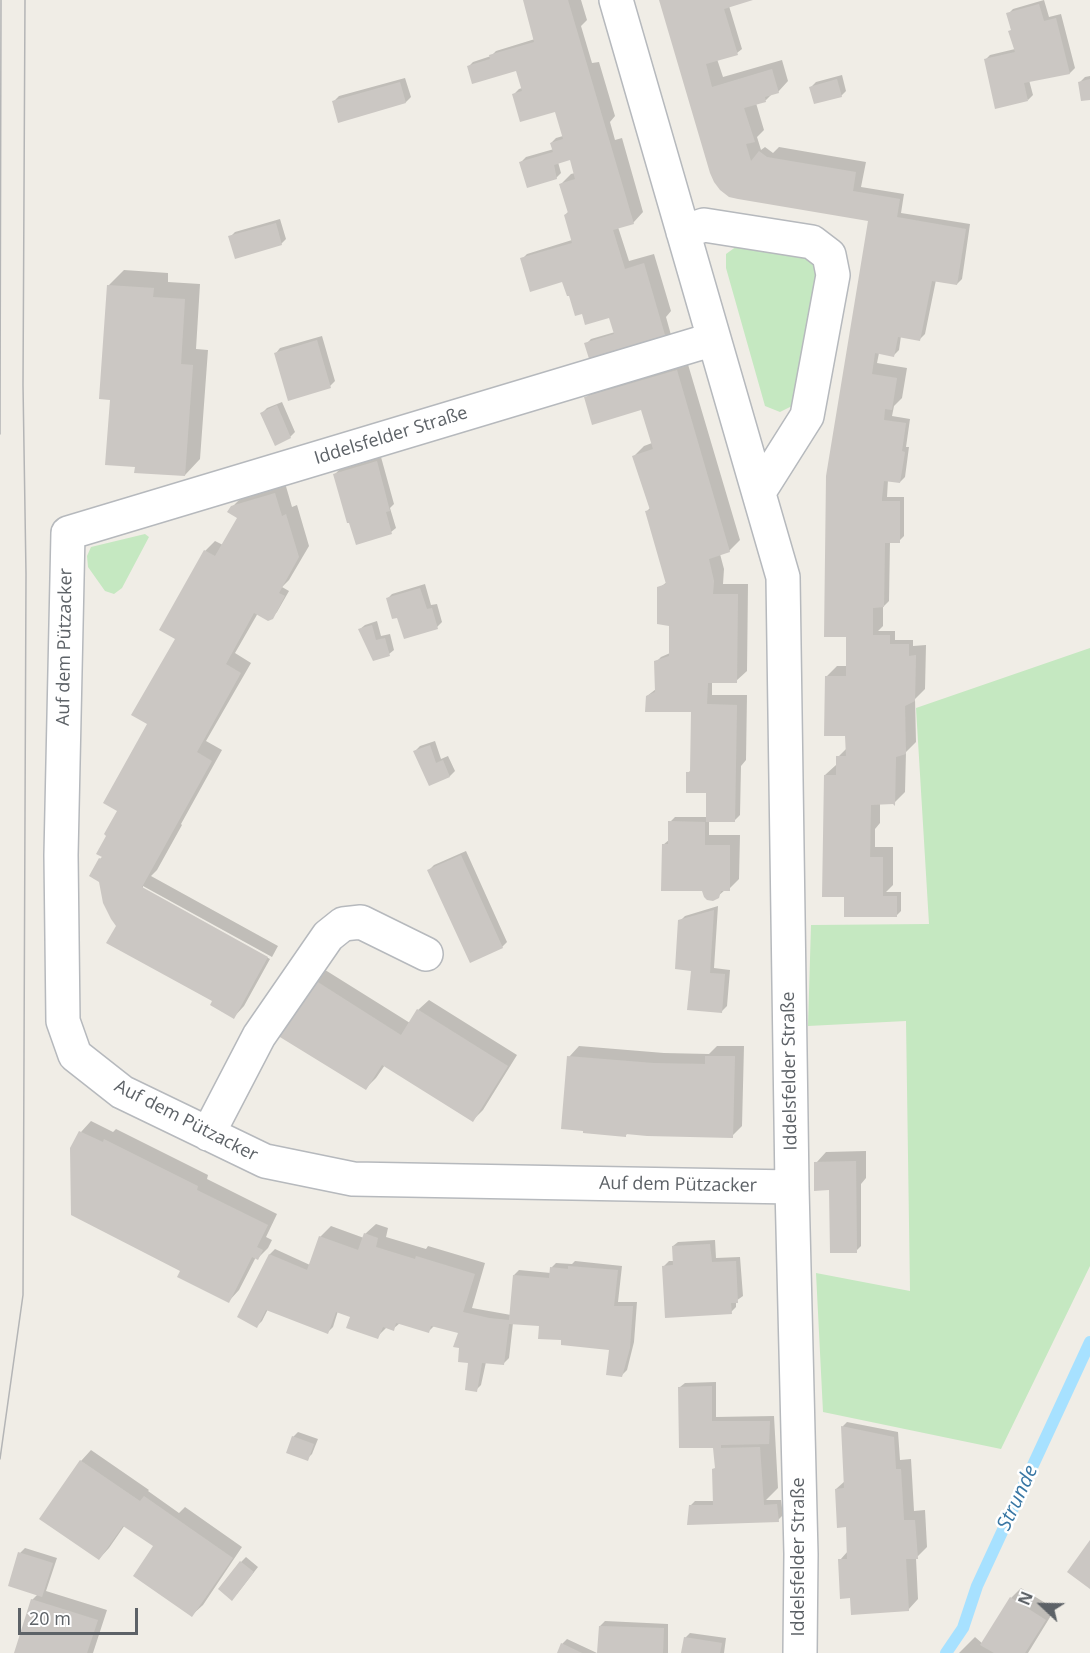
<!DOCTYPE html>
<meta charset="utf-8">
<style>
body{margin:0}
#map{position:relative;width:1090px;height:1653px;overflow:hidden;background:#f0ede6;font-family:"Open Sans",sans-serif}
canvas{display:block}
.north{position:absolute;left:1012px;top:1575px;width:60px;height:60px;-webkit-text-stroke:4px #fff;paint-order:stroke;rotate:292deg;font-size:16px;font-weight:700;line-height:24px;text-align:center;color:#5d6267}
.north::after{content:'';display:block;margin:auto;width:21px;height:27px;background:#5d6267;clip-path:polygon(50% 0,100% 100%,50% 72%,0 100%)}
.scale{position:absolute;left:18px;top:1608px;width:120px;height:27px;box-sizing:border-box;border:3px solid #5d6267;border-top:0;padding-left:8px;font-size:18px;line-height:21px;white-space:nowrap;color:#5d6267;-webkit-text-stroke:4px #fff;paint-order:stroke}
</style>
<div id="map">
<canvas width="1090" height="1653"></canvas>
<div class="north">N</div>
<div class="scale">20 m</div>
</div>
<script>
const ctx = document.querySelector('canvas').getContext('2d');
ctx.lineJoin = 'round';
function fillPath(path, color) {
  ctx.fillStyle = color;
  ctx.fill(path, 'evenodd');
}
function strokePath(path, color, width, dash) {
  ctx.strokeStyle = color;
  ctx.lineWidth = width;
  ctx.lineCap = dash ? 'butt' : 'round';
  ctx.setLineDash(dash || []);
  ctx.stroke(path);
}
function label(font, color, halo, rows, align = 'center') {
  ctx.font = font + ' "Open Sans",sans-serif';
  ctx.lineWidth = 5;
  ctx.setLineDash([]);
  ctx.textBaseline = 'middle';
  ctx.strokeStyle = halo;
  ctx.fillStyle = color;
  for (const [text, x, y, turn = 0] of rows) {
    ctx.save();
    ctx.translate(x, y);
    ctx.rotate((+turn || 0) * Math.PI / 180);
    ctx.textAlign = isNaN(turn) ? turn : align;
    if (halo) ctx.strokeText(text, 0, 0);
    ctx.fillText(text, 0, 0);
    ctx.restore();
  }
}
const green = new Path2D(`
 M737 246 806 257 816 263 818 275 794 405 780 412 765 406 726 268V254Z
 M145 534 149 537 122 588 114 594 105 591 88 567 87 556 91 547Z
 M1090 648V1266L1001 1449 823 1412 816 1273 910 1291 906 1021 808 1026 811 925 929 924 916 708Z`);
const shadow = new Path2D(`
 M524 0H581L587 20 581 26 592 63 599 62 615 116 610 122 615 140 622 138 643 212 633 223 618 227 629 261 654 254 671 311 666 317 671 335 666 340 586 344 591 339 615 332 610 315 583 312 563 280 522 259 527 254 572 240 565 215 569 211 561 184 571 174 575 173V157L558 162 561 173 556 178 521 162 526 157 554 149 551 143 556 138 563 136 556 110 514 94 519 89 522 88 517 69 468 67 473 62 491 56 496 51 535 39Z
 M661 0H750L729 6 742 49 737 53 717 59 723 77 782 60 788 81 778 92 773 93 766 100 756 103 764 130 757 137 761 150 765 147 773 153 779 147 866 162 861 187 904 194 901 213 970 224 962 279 957 284 936 280 925 334 920 339 901 336 899 350 894 355 879 353 877 363 907 368 902 398 894 406 892 416 910 419 906 447H909L905 477 900 482 888 480 887 497H904V536L899 541H890L889 601 883 607V626L878 631H895V640H913V646L926 645 925 689 915 699 916 742 906 752 905 792 894 803H880V823L875 829V847H893V885L886 892H901V911L896 916 845 895 825 775 836 765H838V757L847 748V734L826 677 837 666H848L870 220 739 198Z
 M1044 0 1049 17 1061 14 1075 68 1070 73 1029 80 1033 95 1028 100 985 60 990 55 1015 49 1008 14 1013 9Z
 M842 75 846 91 841 96 811 87 816 82Z
 M1090 76V99L1080 82 1085 77Z
 M405 78 411 97 406 102 339 121 334 101 339 96Z
 M280 219 286 239 281 244 230 237 235 232Z
 M124 270 168 273V282L200 284 196 349 208 350 200 459 185 475 136 465 111 399 108 286Z
 M322 336 335 381 330 386 276 353 280 348Z
 M687 361 740 540 729 551 720 554 724 569 723 584H748L747 671 736 681H712V695H747L746 760 741 766 740 815 735 820H709V835H740L739 879 729 889 725 890 718 896 704 889 663 845 670 839V822L675 817H707V792L688 773 692 769V708L647 696 656 689V662L661 657 670 653V625L659 588 667 582 646 512 650 508 634 456 644 446 652 443 642 408 586 398 596 387Z
 M282 402 295 432 290 437 262 413 267 408Z
 M381 457 394 504 390 508 396 528 391 532 335 474 340 469Z
 M285 483 292 507 297 505 309 546 289 580 282 587 289 591 277 612 272 617 258 613 235 653 251 663 206 741 222 750 181 824 182 825 157 870 151 876 278 946 272 957 143 886V889L270 959 244 1006 234 1017 214 1000 118 926 100 859 103 856 149 724 205 551 215 541 223 545 239 517 232 507 243 496Z
 M425 584 431 605 437 604 442 622 437 627 398 616 387 599 392 594Z
 M377 621 381 636 390 634 394 650 389 654 360 629 365 625Z
 M435 741 441 759 448 756 455 771 450 776 430 784 415 751 420 746Z
 M466 851 507 942 502 947 429 870 434 865Z
 M718 906 714 968 730 970 727 1006 722 1011 692 970 680 921 685 916Z
 M322 968 410 1023 418 1010 429 1000 517 1055 483 1110 473 1120 385 1065 376 1078 366 1088 277 1034Z
 M579 1046 664 1053 709 1054 717 1046H744L742 1126 732 1136 629 1132 625 1136 569 1057Z
 M91 1121 113 1132 116 1129 208 1175 207 1179 277 1214 266 1237 272 1240 268 1248 258 1258 256 1257 239 1290 229 1301 182 1271 72 1149 81 1132Z
 M866 1151V1178L861 1184V1246L856 1251 830 1189 816 1163 826 1152Z
 M376 1224 388 1228 386 1237 426 1249 428 1246 485 1263 472 1308 511 1315 514 1275 519 1270 551 1273V1268L556 1263 572 1264 575 1261 622 1266 618 1302H637L634 1342 627 1370 622 1375 610 1348 562 1339 541 1325 513 1323 509 1358 504 1363 486 1362 481 1385 476 1390 470 1362 459 1332 435 1325 429 1331 400 1323 393 1329 387 1327 377 1337 352 1316 338 1311 333 1327 328 1332 268 1309 262 1321 257 1326 239 1316 270 1254 275 1249 310 1265 320 1237 331 1226 364 1238 365 1234Z
 M715 1240 716 1258 740 1257 743 1296 736 1301V1307L731 1312 664 1266 669 1261H674L673 1246 678 1242Z
 M716 1382V1417L774 1416 778 1488 766 1500H781L783 1515 778 1520 690 1506 695 1501H714L716 1467 714 1448 680 1387 685 1383Z
 M847 1422 898 1432 900 1460 911 1459 914 1511 925 1510 927 1547 916 1558 918 1599 908 1610 852 1596 840 1560 848 1551 847 1525 836 1489 845 1481 842 1427Z
 M298 1432 318 1439 312 1454 307 1459 293 1437Z
 M91 1450 149 1490 148 1491 179 1513 185 1507 242 1547 203 1605 192 1615 155 1546 125 1525 109 1548 99 1559 81 1461Z
 M25 1548 57 1558 46 1591 107 1610 93 1653H16L32 1600 38 1594 20 1553Z
 M246 1557 258 1567 237 1594 241 1562Z
 M1021 1588 1055 1609 1028 1653H959L975 1637 983 1644 1011 1598Z
 M605 1621 668 1624V1653H599L600 1626Z
 M690 1633 726 1638 724 1653H682L685 1638Z
 M567 1639 597 1653H558L562 1644Z`);
const stream = new Path2D(`
 M946 1653 963 1628 977 1586 1090 1342`);
const building = new Path2D(`
 M523 0H568L634 224 613 230 625 269 644 263 667 342 591 365 584 343 614 334 609 318 585 325 582 314 575 316 569 296H567L562 282 530 292 520 258 572 243 564 215 568 213 559 184 575 179 570 160 554 165 557 179 527 188 519 162 553 152 550 143 563 139 555 112 520 122 512 94 522 91 516 71 472 84 467 66 490 59 489 55 534 42Z
 M659 0H753L724 9 738 55 706 64 712 87 772 69 779 93 765 97 766 102 744 108 755 142 746 144 751 161 759 151 767 157 856 172 853 191 900 199 897 217 966 229 957 285 932 281 920 341 898 337 894 357 875 353 872 374 897 378 892 410 885 409 884 420 906 423 902 451 905 452 900 483 884 481 882 498V501H900V543H885L884 607 873 608V635H890V644H909V656L916 655 915 701 905 706 906 754 896 757 895 806 893 804 871 805 870 857H883V896H897V917H844V897H822L824 775H836V756H846L845 736H824L825 676H846V637H824L826 476 868 221 738 199 729 197 720 190 714 182 710 173Z
 M1039 4 1044 21 1056 18 1070 74 1024 83 1028 101 995 109 984 59 1015 52 1008 31 1011 30 1006 13Z
 M837 79 842 97 814 104 809 87Z
 M1090 79V100L1081 101 1078 82Z
 M400 82 406 103 338 123 332 101Z
 M276 223 282 245 235 259 228 236Z
 M107 285 154 288 153 297 185 299 181 364 193 365 185 476 134 473 135 467 105 465 110 400 99 399Z
 M317 340 331 388 288 401 274 353Z
 M677 370 730 552 709 559 714 581 713 594H738L737 683H708L707 704 737 705 735 822H706V793H686V772H690L691 712H645L646 696 655 692 654 661 669 656V626L657 624V587L666 584 645 511 650 510 632 456 653 449 641 410 592 425 584 397Z
 M277 405 291 438 275 446 260 413Z
 M377 461 390 511 386 512 392 534 356 545 349 523H347L333 474Z
 M275 493 282 516 286 514 299 557 279 593 285 596 273 619 268 621 254 613 226 664 241 673 197 752 212 761 142 887 268 957 234 1019 210 1005 212 1001 106 943 116 926 111 919 103 903 99 882 89 876 99 858 101 859 102 857 96 854 106 836 104 834 117 811 103 803 147 724 131 715 175 639 159 630 204 550 215 556 237 518 227 512 231 506Z
 M420 588 427 609 432 608 438 629 404 639 397 618 392 619 386 598Z
 M372 625 376 640 385 638 390 656 373 661 358 629Z
 M430 745 436 763 443 760 450 777 429 786 413 751Z
 M668 821 705 822V845H730V891H721L719 898 713 901 707 900 704 897 702 891H661L662 844H668Z
 M461 855 503 948 470 963 427 870Z
 M714 910 710 973 725 974 722 1013 687 1010 691 971 675 969 678 920Z
 M310 977 401 1035 417 1009 508 1066 473 1122 382 1065 366 1090 275 1034Z
 M567 1056 653 1063 705 1064V1056H735L733 1138 647 1136 626 1134V1137L583 1133V1131L561 1129Z
 M79 1131 103 1142 104 1139 198 1186 197 1190 268 1225 257 1247 263 1250 258 1260 252 1257 229 1303 177 1277 180 1271 71 1215 70 1148Z
 M856 1161 857 1253H830L829 1190 814 1191V1162Z
 M364 1233 378 1238 376 1247 415 1259 416 1256 475 1274 463 1312 489 1318 509 1320 513 1275 549 1278 550 1267 568 1269V1266L618 1270 614 1306H633L630 1348 622 1377 606 1375 609 1350 561 1345V1340L538 1339 539 1326 509 1324 504 1365 482 1363 477 1392 465 1390 468 1363 458 1362 459 1348 453 1347 458 1333 431 1326 429 1333 396 1323 394 1331 383 1327 378 1339 346 1328 350 1317 336 1312 328 1334 266 1310 257 1328 237 1317 269 1254 307 1270 319 1236 358 1250Z
 M710 1244 712 1262 736 1261 738 1303H731L732 1314 665 1318 662 1266 673 1265 672 1246Z
 M712 1386V1421H770L769 1444 721 1445V1448L760 1447 764 1505 777 1504 779 1522 687 1525 689 1505H713L712 1469 715 1468 713 1448H679L678 1387Z
 M841 1426 894 1437 896 1469H901L904 1520H915L918 1559H906L909 1611 851 1615 850 1598 840 1599 838 1559H847L846 1527 837 1528 835 1489 844 1488Z
 M292 1436 314 1444 308 1461 286 1453Z
 M80 1460 140 1501 144 1496 233 1558 192 1617 133 1576 153 1546 123 1526 99 1560 39 1519Z
 M1090 1540V1589L1067 1572Z
 M18 1552 53 1563 42 1597 8 1586Z
 M240 1561 254 1572 232 1601 218 1589Z
 M1010 1597 1046 1620 1025 1653H994L980 1645Z
 M31 1599 98 1620 87 1653H14Z
 M599 1626 664 1628 663 1653H597Z
 M684 1637 722 1643 720 1653H681Z
 M561 1643 582 1653H557Z`);
const minor = new Path2D(`
 M616 0 783 577 792 1187 801 1554 800 1653
 M683 232 704 225 812 242 829 255 833 275 807 416 759 492
 M714 339 68 533 61 855 63 1021 75 1055 122 1092 265 1161 353 1179 792 1187
 M208 1134 259 1036 328 936 343 924 361 922 426 954`);
const tram = new Path2D(`
 M0 434 1 0
 M0 1459 23 1295 26 574 23 385 25 0`);
const streetNames = [
 ["Iddelsfelder Straße",391,436,-17],
 ["Auf dem Pützacker",65,647,-89],
 ["Iddelsfelder Straße",790,1071,-91],
 ["Auf dem Pützacker",186,1121,27],
 ["Auf dem Pützacker",678,1185,1],
 ["Iddelsfelder Straße",799,1557,-90]
];
const waterNames = [
 ["Strunde",1018,1498,-65]
];
fillPath(green, '#c5e8c1');
fillPath(shadow, '#0003');
strokePath(stream, '#a7e1ff', 12);
fillPath(building, '#cbc7c3');
strokePath(minor, '#b6b9bd', 36);
strokePath(minor, '#fff', 33);
strokePath(tram, '#b4b5b6', 1.5);
label('18px', '#5d6267', '#fff', streetNames);
label('italic 20px', '#3977a4', '#fff', waterNames);
</script>
